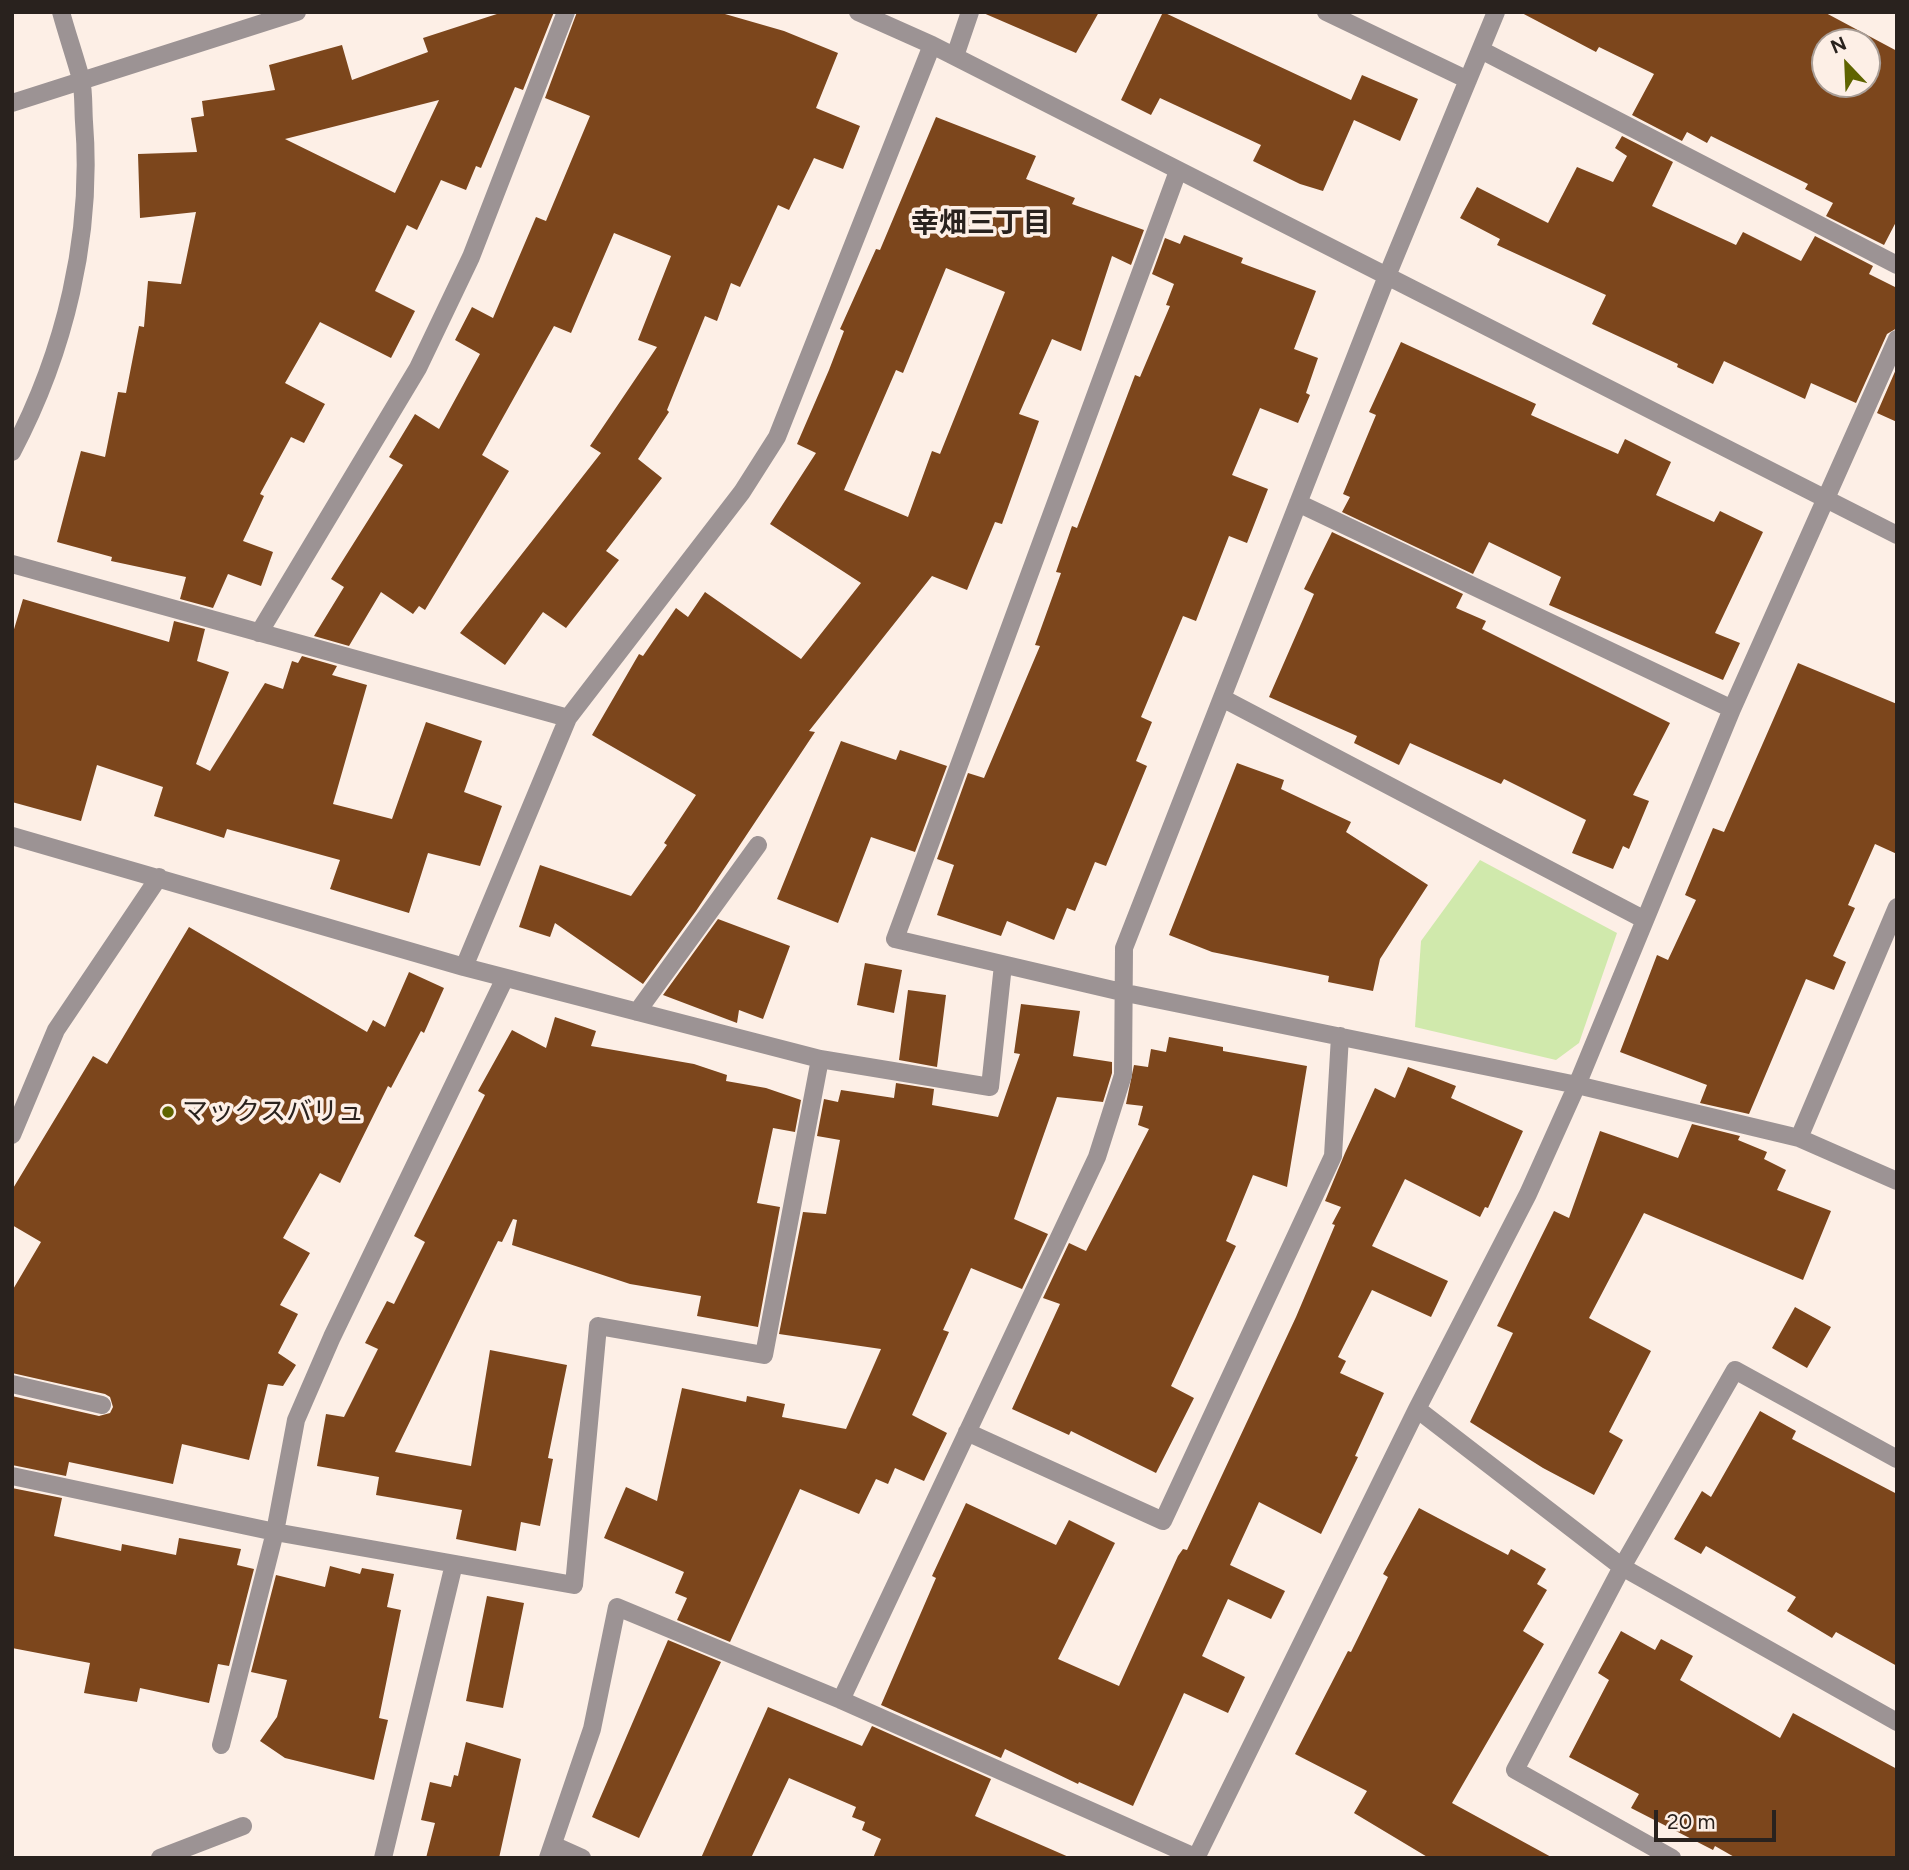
<!DOCTYPE html>
<meta charset="utf-8">
<style>
body{margin:0}
#map{position:relative;width:1909px;height:1870px;overflow:hidden;background:#fdefe6;font-family:Figtree,sans-serif}
canvas{display:block}
.frame{position:absolute;inset:0;border:14px solid #29221e;pointer-events:none}
.north{position:absolute;left:1811px;top:28px;width:70px;height:70px;box-sizing:border-box;background:#fdefe6;border:2px solid #a89d96;border-radius:50%;rotate:337deg;font-size:19px;font-weight:700;line-height:28px;text-align:center;color:#29221e}
.north::after{content:'';display:block;margin:auto;width:24px;height:32px;background:#5f6400;clip-path:polygon(50% 0,100% 100%,50% 72%,0 100%)}
.scale{position:absolute;left:1654px;top:1810px;width:122px;height:32px;box-sizing:border-box;border:4px solid #29221e;border-top:0;padding-left:9px;font-size:21px;line-height:24px;white-space:nowrap;color:#29221e;-webkit-text-stroke:5px #fdefe6;paint-order:stroke}
</style>
<div id="map">
<canvas width="1909" height="1870"></canvas>
<div class="frame"></div>
<div class="north">N</div>
<div class="scale">20 m</div>
</div>
<script>
const ctx = document.querySelector('canvas').getContext('2d');
ctx.lineJoin = 'round';
function fillPath(path, color) {
  ctx.fillStyle = color;
  ctx.fill(path, 'evenodd');
}
function strokePath(path, color, width, dash) {
  ctx.strokeStyle = color;
  ctx.lineWidth = width;
  ctx.lineCap = dash ? 'butt' : 'round';
  ctx.setLineDash(dash || []);
  ctx.stroke(path);
}
function label(font, color, halo, rows, align = 'center') {
  ctx.font = font + ' Figtree,"Noto Sans JP",sans-serif';
  ctx.lineWidth = 7;
  ctx.setLineDash([]);
  ctx.textBaseline = 'middle';
  ctx.strokeStyle = halo;
  ctx.fillStyle = color;
  for (const [text, x, y, turn = 0] of rows) {
    ctx.save();
    ctx.translate(x, y);
    ctx.rotate((+turn || 0) * Math.PI / 180);
    ctx.textAlign = isNaN(turn) ? turn : align;
    if (halo) ctx.strokeText(text, 0, 0);
    ctx.fillText(text, 0, 0);
    ctx.restore();
  }
}
const green = new Path2D(`
 M1480 860 1617 933 1579 1043 1556 1060 1415 1027 1421 941Z`);
const building = new Path2D(`
 M503 12H554L523 90 515 87 481 168 476 166 466 190 441 180 417 230 407 225 375 291 415 311 391 358 320 322 285 383 325 404 304 443 291 437 260 494 264 496 243 541 273 552 261 586 228 574 213 608 180 599 186 577 111 561 112 557 57 542 81 451 105 457 118 392 126 393 139 326 144 327 148 281 181 284 196 212 140 218 138 154 197 152 191 118 204 116 202 101 275 90 269 65 342 45 352 80 428 52 423 38ZM439 100 395 193 285 139Z
 M577 12H718L784 31 838 53 816 108 860 126 843 169 814 158 789 210 778 205 740 287 731 283 717 321 705 316 667 410 669 412 638 459 662 478 606 551 619 560 566 628 543 612 505 665 460 633 601 453 590 446 657 347 638 340 671 256 614 233 571 333 554 326 482 455 509 471 425 610 419 606 413 614 381 592 349 646 314 636 344 587 331 579 403 465 389 457 415 414 439 429 480 354 455 340 472 307 493 318 536 217 546 221 590 116 545 98Z
 M981 12H1099L1076 53Z
 M1163 12 1351 100 1362 75 1418 99 1400 141 1354 120 1323 191 1300 184 1253 161 1261 145 1160 98 1151 115 1121 100Z
 M1520 12H1824L1897 51V220L1884 245 1826 216 1833 203 1805 189 1808 184 1711 136 1707 143 1687 132 1682 141 1632 115 1654 74 1599 47 1596 52ZM1825 42H1867V84H1825Z
 M936 117 1036 156 1026 179 1075 198 1072 204 1144 230 1131 265 1112 256 1081 351 1052 339 1019 414 1039 421 1002 524 995 522 967 590 932 576 809 731 815 732 696 911 643 984 555 923 550 937 519 927 540 865 631 896 667 845 664 843 696 795 592 735 639 654 643 656 676 608 688 617 705 592 801 659 861 583 770 524 816 453 797 444 829 370 844 331 840 329 876 249 880 250ZM946 268 1005 292 940 454 932 451 908 517 844 490 896 370 903 373Z
 M1622 136 1673 162 1652 206 1736 245 1743 232 1801 261 1815 236 1873 266 1869 274 1897 288V328L1887 334 1856 403 1811 383 1805 399 1724 361 1713 384 1677 367 1678 364 1592 324 1606 295 1497 245 1500 239 1460 218 1477 187 1548 223 1577 167 1613 182 1627 156 1615 148Z
 M1184 235 1243 258 1241 263 1316 291 1294 349 1318 358 1306 393 1310 395 1298 423 1260 408 1232 475 1268 489 1247 543 1229 536 1196 621 1183 616 1141 717 1152 722 1136 761 1147 766 1106 866 1095 862 1075 911 1067 908 1054 940 1007 921 1001 936 937 915 954 865 937 859 968 773 984 778 1040 646 1035 645 1061 573 1056 572 1072 526 1077 528 1135 375 1140 377 1170 306 1166 305 1174 284 1152 274 1165 238 1180 244Z
 M1401 342 1536 404 1531 415 1618 454 1625 439 1671 462 1656 495 1714 522 1720 511 1763 532 1715 633 1740 643 1723 680 1549 605 1561 577 1489 542 1473 574 1342 512 1350 497 1343 494 1376 415 1369 412Z
 M1897 367V422L1877 413Z
 M1332 532 1463 594 1456 608 1486 621 1482 629 1670 723 1633 795 1649 801 1629 849 1623 846 1613 869 1572 853 1586 820 1504 779 1501 784 1410 743 1399 765 1354 743 1357 736 1269 697 1314 594 1304 589Z
 M23 599 169 642 174 621 205 629 197 661 229 672 196 764 210 771 265 683 283 689 292 661 298 663 302 656 337 666 332 675 367 685 333 804 392 819 426 722 482 741 464 792 502 806 480 866 428 853 409 913 330 889 340 860 227 829 224 838 154 816 163 787 97 765 81 821 12 802V636Z
 M1798 663 1897 704V854L1875 844 1848 905 1855 908 1833 956 1846 962 1834 990 1806 979 1749 1114 1700 1103 1707 1085 1620 1052 1657 955 1668 960 1696 900 1685 895 1713 828 1724 832Z
 M841 741 896 760 900 750 947 766 915 852 871 837 838 923 777 899Z
 M1237 763 1284 780 1281 789 1351 822 1346 832 1428 885 1380 959 1373 991 1328 982 1329 976 1212 952 1169 935Z
 M718 919 790 946 763 1019 739 1010 737 1023 663 995Z
 M189 927 367 1032 373 1020 385 1027 409 972 444 988 424 1033 421 1031 391 1088 388 1086 340 1183 320 1173 283 1238 310 1253 280 1305 298 1314 278 1353 296 1365 283 1386 268 1384 249 1460 182 1444 173 1484 69 1462 66 1476 12 1465V1396L99 1416 110 1413 113 1407 110 1397 105 1394 12 1373V1291L41 1242 12 1225V1190L93 1056 107 1064Z
 M865 963 902 970 894 1013 857 1005Z
 M908 990 946 995 937 1067 899 1060Z
 M1021 1004 1080 1011 1073 1056 1112 1062V1073L1103 1102 1057 1097 1014 1219 1048 1234 1022 1289 971 1268 943 1330 949 1332 912 1415 947 1433 924 1481 895 1468 888 1484 876 1479 859 1514 800 1489 730 1642 677 1620 687 1598 675 1593 684 1572 604 1538 626 1487 657 1501 682 1388 746 1402 747 1396 785 1404 782 1417 846 1429 881 1349 779 1334 803 1212 826 1214 840 1140 817 1136 824 1099 838 1102 841 1090 894 1098 896 1083 934 1089 932 1105 998 1117 1020 1054 1014 1053Z
 M555 1017 596 1031 591 1046 694 1064 727 1075 726 1081 766 1088 801 1100 795 1132 773 1128 757 1203 780 1207 758 1327 697 1316 701 1296 630 1284 512 1245 517 1220 513 1219 502 1242 498 1241 395 1452 471 1466 490 1350 567 1365 548 1458 553 1459 540 1526 521 1522 516 1551 456 1539 462 1510 376 1495 379 1477 317 1466 326 1414 344 1417 378 1349 365 1343 387 1301 394 1304 425 1242 414 1236 485 1095 478 1091 512 1030 546 1048Z
 M1169 1037 1223 1047V1051L1307 1066 1287 1187 1253 1175 1226 1241 1236 1246 1171 1386 1194 1398 1156 1473 1071 1431 1069 1435 1012 1409 1060 1304 1043 1298 1069 1243 1086 1251 1149 1129 1138 1125 1143 1106 1126 1104 1134 1065 1148 1067 1151 1049 1166 1052Z
 M1408 1067 1456 1086 1451 1098 1523 1131 1488 1208 1485 1207 1480 1217 1405 1179 1372 1246 1448 1281 1431 1317 1372 1290 1338 1357 1346 1361 1340 1373 1384 1393 1355 1456 1358 1457 1321 1534 1259 1502 1230 1565 1285 1591 1271 1619 1228 1599 1202 1656 1245 1677 1228 1713 1184 1693 1133 1806 1079 1782 1078 1784 1005 1749 1001 1758 881 1705 936 1578 932 1576 966 1503 1056 1545 1069 1520 1115 1543 1058 1659 1119 1686 1178 1556 1183 1549 1187 1550 1296 1317 1335 1225 1332 1224 1341 1207 1325 1201 1345 1153 1375 1088 1395 1098Z
 M1692 1124 1740 1136 1738 1140 1767 1152 1764 1159 1786 1170 1777 1190 1831 1211 1803 1280 1644 1213 1589 1318 1651 1351 1609 1432 1623 1440 1594 1495 1543 1468 1470 1422 1513 1333 1497 1326 1554 1211 1569 1218 1600 1131 1678 1158Z
 M1795 1307 1831 1327 1807 1368 1772 1348Z
 M1760 1411 1796 1431 1792 1439 1897 1494V1666L1836 1632 1832 1638 1787 1611 1796 1597 1706 1546 1701 1554 1674 1539 1702 1491 1711 1497Z
 M12 1488 62 1498 54 1536 121 1551 122 1544 176 1555 179 1538 241 1549 237 1565 254 1569 229 1666 218 1664 209 1703 140 1688 137 1702 84 1693 90 1663 12 1648Z
 M1419 1508 1508 1555 1511 1549 1546 1569 1537 1584 1547 1590 1523 1631 1544 1644 1452 1803 1553 1858H1429L1354 1813 1367 1791 1295 1754 1348 1651 1351 1652 1388 1577 1383 1574Z
 M330 1566 360 1574 362 1568 394 1574 387 1607 401 1610 379 1718 388 1720 374 1780 285 1758 260 1741 277 1717 287 1680 251 1672 276 1575 325 1587Z
 M487 1596 524 1603 503 1708 466 1701Z
 M1621 1631 1655 1650 1661 1639 1693 1656 1680 1680 1780 1738 1793 1713 1897 1769V1858H1736L1715 1846 1713 1850 1631 1808 1639 1794 1569 1757 1609 1680 1598 1673Z
 M668 1640 721 1662 639 1838 592 1817Z
 M768 1707 862 1746 872 1726 991 1779 975 1816 1071 1858H873L881 1839 862 1830 865 1822 852 1817 856 1807 789 1778 751 1858H701Z
 M466 1742 521 1759 499 1858H426L435 1823 421 1820 430 1782 451 1787 454 1775 458 1776Z`);
const minor = new Path2D(`
 M858 12 932 45 1897 535
 M1326 12 1468 80
 M1481 50 1897 265
 M955 56 970 12
 M12 103 297 12
 M1178 171 895 939 1126 993 1577 1085 1799 1138 1897 1181
 M12 452C65 352 93 235 84 122 83 108 84 93 81 79 75 57 67 34 61 12
 M1298 503 1732 709
 M12 564 568 718
 M259 633 418 368 471 257 566 12
 M1222 698 1645 920
 M12 836 464 967 820 1059 990 1087 1003 965
 M464 967 568 718 742 492 777 437 932 45
 M637 1012 758 845
 M12 1135 56 1030 159 877
 M1799 1138 1897 907
 M12 1384 102 1405
 M1417 1409 1622 1567 1897 1722
 M967 1432 1163 1521 1333 1156 1340 1036
 M12 1476 275 1532 296 1420 332 1337 505 978
 M841 1700 1097 1157 1123 1075 1124 948 1387 276 1496 12
 M221 1745 275 1532 574 1585 598 1326 764 1355 820 1059
 M553 1845 582 1858
 M160 1858 243 1826
 M383 1858 454 1564
 M548 1858 592 1729 617 1607 841 1700 1197 1858
 M1196 1858 1417 1409 1528 1194 1577 1085 1732 709 1897 339
 M1672 1858 1515 1770 1622 1567 1735 1370 1897 1459`);
const markers = [
 [168,1112,7,"#5f6400"]
];
const poiNames = [
 ["マックスバリュ",182,1112]
];
const neighbourhoodNames = [
 ["幸畑三丁目",981,224]
];
fillPath(green, '#d0e9ac');
fillPath(building, '#7c461c');
strokePath(minor, '#9c9394', 18);
for (const [x, y, r, color] of markers) {
  const dot = new Path2D();
  dot.arc(x, y, r, 0, 2 * Math.PI);
  ctx.fillStyle = color;
  ctx.fill(dot);
  strokePath(dot, '#fdefe6', 2.5);
}
label('26px', '#29221e', '#fdefe6', poiNames, 'left');
label('bold 28px', '#29221e', '#fdefe6', neighbourhoodNames);
</script>
